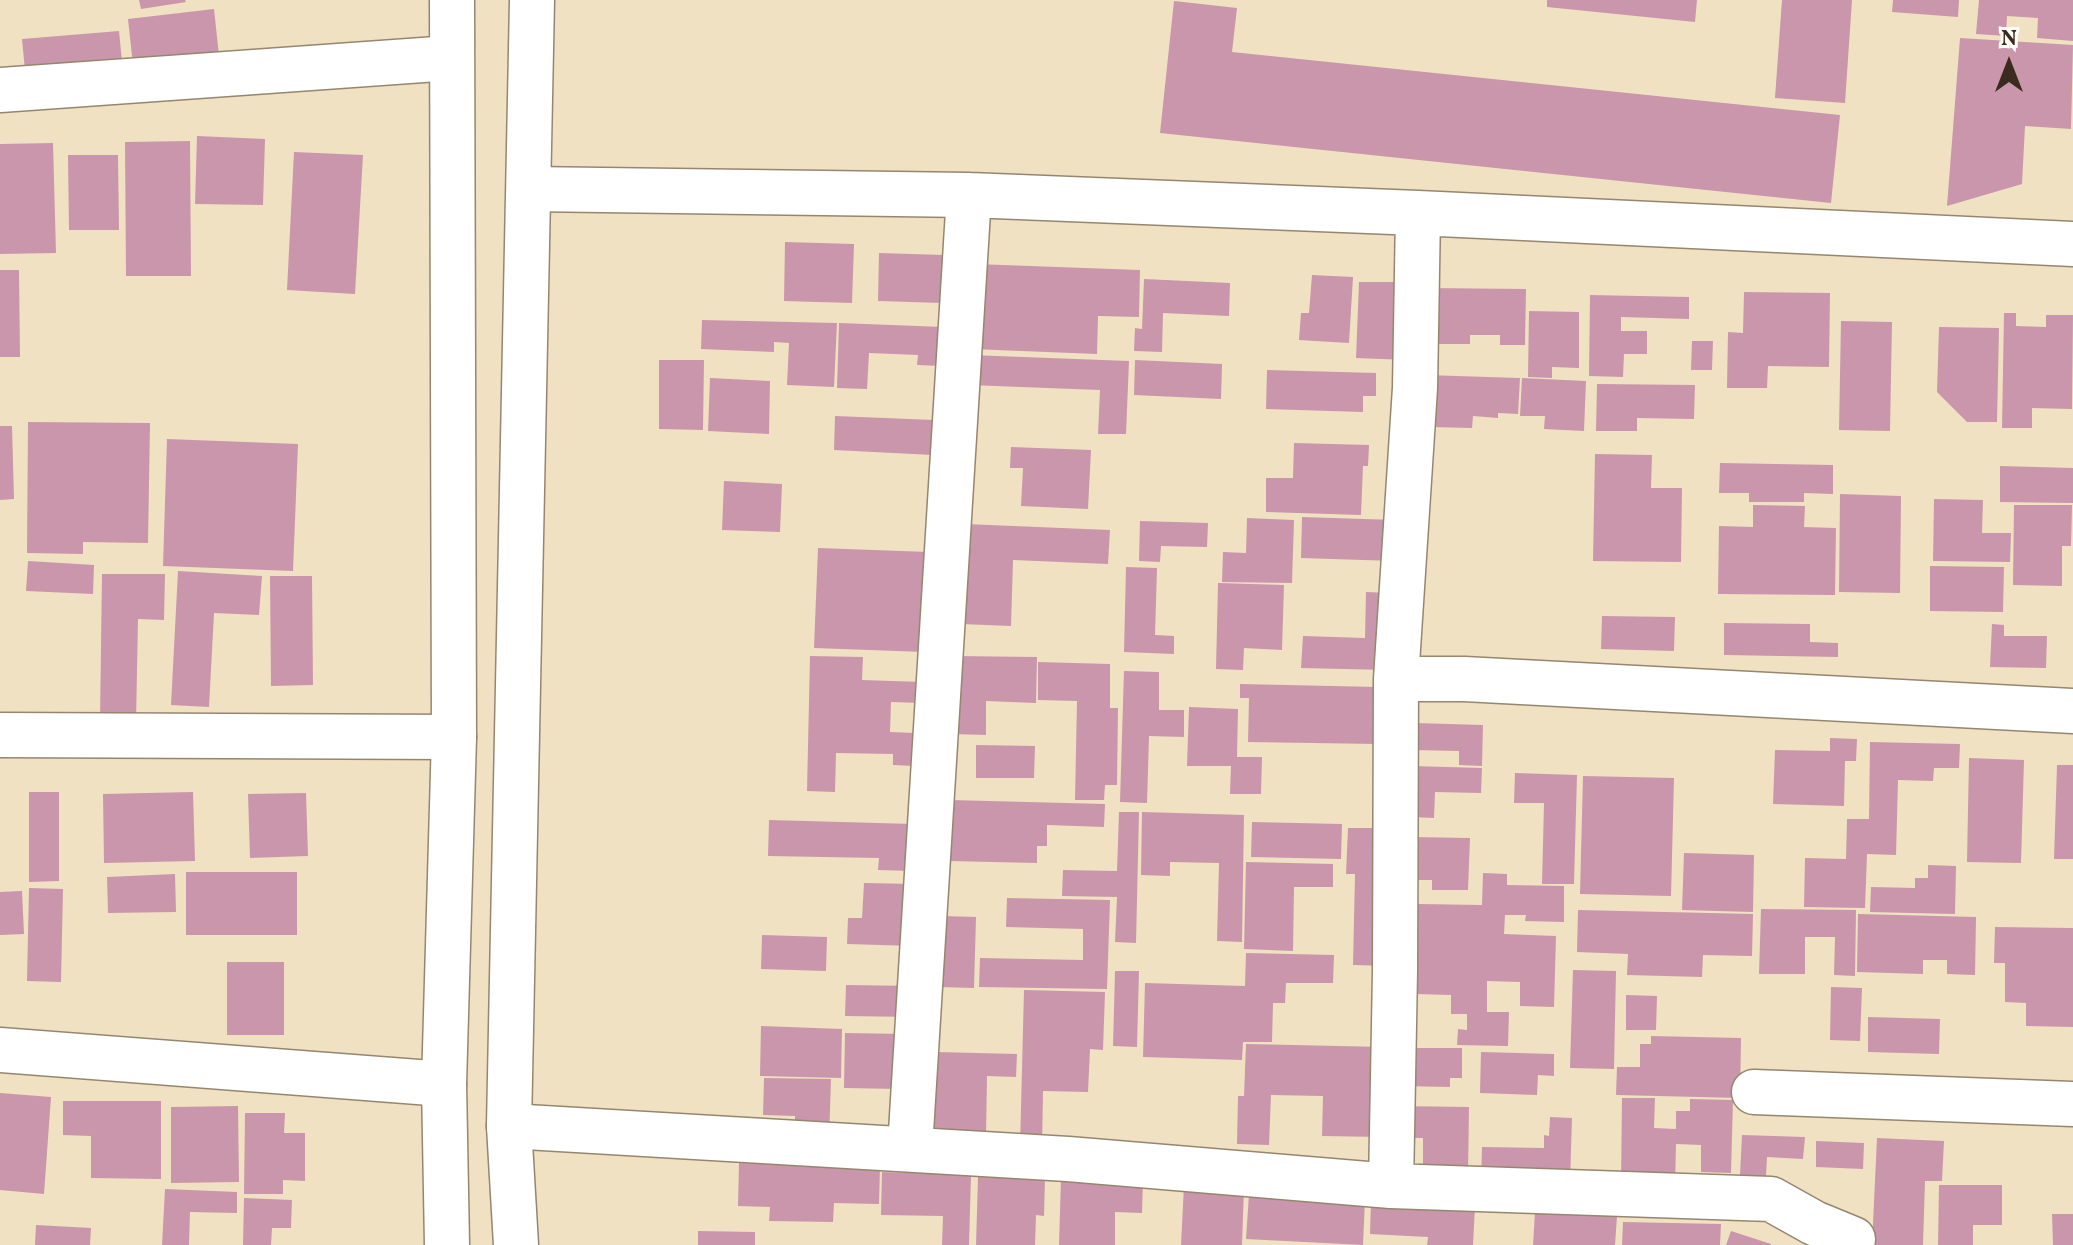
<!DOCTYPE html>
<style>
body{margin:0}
#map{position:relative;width:2073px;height:1245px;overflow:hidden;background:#f0e1c3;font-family:Vollkorn,serif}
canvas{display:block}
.north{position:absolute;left:1969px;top:24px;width:80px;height:80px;-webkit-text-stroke:6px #fdfcf7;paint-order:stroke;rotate:0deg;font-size:22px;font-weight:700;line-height:32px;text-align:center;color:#3b2a1e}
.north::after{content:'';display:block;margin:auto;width:28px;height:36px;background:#3b2a1e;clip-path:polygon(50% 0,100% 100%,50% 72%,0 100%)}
</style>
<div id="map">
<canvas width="2073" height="1245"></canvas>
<div class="north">N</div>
</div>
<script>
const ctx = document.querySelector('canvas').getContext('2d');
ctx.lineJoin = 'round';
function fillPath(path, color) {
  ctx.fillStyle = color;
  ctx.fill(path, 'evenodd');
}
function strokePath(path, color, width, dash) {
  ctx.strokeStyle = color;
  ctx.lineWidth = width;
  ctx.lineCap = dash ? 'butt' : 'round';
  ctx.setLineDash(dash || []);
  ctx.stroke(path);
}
const building = new Path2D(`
 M139 0H185L186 2 141 9Z
 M1547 0H1697L1695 22 1547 7Z
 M1782 0H1852L1845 103 1775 98Z
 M1893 0H1959L1958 17 1892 12Z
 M1979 0H2073V41L2037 38 2038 18 2007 16 2006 36 1976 34Z
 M1174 1 1237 8 1232 52 1840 115 1831 203 1160 133Z
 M214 9 220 65 134 74 128 19Z
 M119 31 123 72 26 81 22 39Z
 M1960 38 2073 45 2071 129 2025 126 2022 184 1947 206Z
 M197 136 265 139 263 205 195 204Z
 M190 141 191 276H126L125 142Z
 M53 143 56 253 0 254V144Z
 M294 152 363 155 355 294 287 290Z
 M68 155H118L119 230H69Z
 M785 242 854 244 852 303 784 301Z
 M879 253 944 255 942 303 878 301Z
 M975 264 1140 270 1139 317 1098 316 1097 354 971 349Z
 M0 270H19L20 357H0Z
 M1312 275 1353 277 1349 343 1299 340 1301 313H1309Z
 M1144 279 1230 283 1229 316 1163 313 1162 352 1134 351 1135 328 1142 329Z
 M1359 282H1409L1407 360 1356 358Z
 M1426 288 1526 289 1525 345H1500V335H1470V344H1425Z
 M1744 292 1830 293 1829 367 1768 366 1767 388H1727L1728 332 1743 333Z
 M1590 295 1689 297V319L1621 317V331H1647V354H1624L1623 377 1589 376Z
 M1529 311 1579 312V368L1552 367V378L1528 377Z
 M2004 313H2016V326L2046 327V315H2073L2072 409 2032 408V428H2002Z
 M702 320 837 323 834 387 787 385 789 343 774 342V352L701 349Z
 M1841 321 1892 322 1890 431 1839 430Z
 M839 323 944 327 943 366 917 365 918 355 869 353 867 389 837 388Z
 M1939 327 1999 328 1997 422H1967L1937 392Z
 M1692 341H1713L1712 370H1691Z
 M970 355 1129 361 1126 434H1098L1100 390 969 385Z
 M659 360H704L703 430 659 429Z
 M1135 360 1222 364 1221 399 1134 395Z
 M1267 370 1376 373V396H1363V412L1266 409Z
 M1425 375 1520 378 1518 414 1498 413V418L1473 416 1472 428 1430 427Z
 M710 378 770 381 769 434 708 431Z
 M1522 378 1586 381 1584 431 1544 429 1545 416H1520Z
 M1597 384 1695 385 1694 419 1637 418V431H1596Z
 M835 416 934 420 933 455 834 450Z
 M28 422 150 423 148 543 83 542V554L27 553Z
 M0 426H12L14 499 0 500Z
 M167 439 298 444 293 571 163 566Z
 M1294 443 1369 445 1368 466H1363L1361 515 1266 512V478H1293Z
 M1011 447 1091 450 1088 509 1021 506 1023 468H1010Z
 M1595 454 1652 455 1651 488H1682L1681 562 1593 561Z
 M1720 463 1833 465V494L1804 493V502H1749V493H1719Z
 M2000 466 2073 468V503L2000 502Z
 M724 481 782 484 780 532 722 530Z
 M1840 494 1901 496 1900 593 1839 592Z
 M1934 499 1983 500 1982 533H2011L2010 562 1933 561Z
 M1753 505 1805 506 1804 527 1836 528 1835 595 1718 594 1719 526 1753 527Z
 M2014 505H2072L2071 546H2062V586L2013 585Z
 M1302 517 1396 520 1395 561 1301 558Z
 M1247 518 1294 520 1292 583 1222 582 1223 552 1246 553Z
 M1140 521 1208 523 1207 547 1161 546 1160 562 1139 561Z
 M965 524 1110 530 1108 564 1013 560 1011 626 961 624Z
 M818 548 929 552 925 652 814 648Z
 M28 561 94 565 93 594 26 591Z
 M1930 566 2004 567 2003 612 1930 611Z
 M1126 567 1157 568 1155 635 1174 636V654L1124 652Z
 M178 571 262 576 259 615 214 613 209 707 171 705Z
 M102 574H165L164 620 138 619 136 722 100 721Z
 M270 576H312L313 685 271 686Z
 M1218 583 1284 585 1282 650 1244 648 1243 670 1216 669Z
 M1366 592 1390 593 1388 670 1301 668 1303 636 1365 638Z
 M1602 616 1675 617 1674 651 1601 649Z
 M1724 623 1810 624V642L1838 643V657L1724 655Z
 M1992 624 2004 625V636H2047L2046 668 1990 667Z
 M810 656 863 657 862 680 922 682 921 703 891 702 890 732 916 733 915 766 893 765V754L836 753 835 792 807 791Z
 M954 656 1037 657 1036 703 986 701V735L953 734Z
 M1038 662 1110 664V708H1118L1117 785H1105L1104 800H1075L1077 701 1038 700Z
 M1124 671 1159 672V710H1184V737L1149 736 1147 803 1120 802Z
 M1240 684 1378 687 1377 744 1248 742 1249 698H1240Z
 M1189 707 1238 709 1237 757H1262L1261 794H1230L1231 766H1187Z
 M1414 723 1483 725 1482 766 1459 765V751L1413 750Z
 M1830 738 1857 739 1856 761H1845L1844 806 1773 804 1775 750 1830 751Z
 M1870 742 1960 744 1959 768H1934L1933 781 1898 780 1896 855 1867 854 1865 908 1804 907 1805 858 1846 859 1847 819H1869Z
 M976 745 1035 746 1034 778H976Z
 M1969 758 2024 760 2021 863 1967 862Z
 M2057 765H2073V859H2054Z
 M1411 766 1482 768 1481 793 1435 792 1434 818 1410 817Z
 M1515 773 1577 775 1574 884H1542L1544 803H1514Z
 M1583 776 1674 778 1671 896 1580 894Z
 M29 792H59V881L29 882Z
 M193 792 195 861 104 863 103 794Z
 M306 793 308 856 250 858 248 794Z
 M950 800 1105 804 1104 827 1047 825V846H1037V863L949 861Z
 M1119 812H1139L1136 943 1115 942 1117 897 1062 896 1063 870 1117 871Z
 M1142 812 1244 815 1242 942 1217 941 1219 863 1170 862V876L1141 875Z
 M769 820 914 824 913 871 878 870 879 858 768 856Z
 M1252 822 1342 824 1341 859 1251 857Z
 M1348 828H1391L1388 966 1353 965 1355 874H1346Z
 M1410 837 1470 838 1468 890H1432V880H1409Z
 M1684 853 1754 855 1753 912 1682 910Z
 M1246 862 1333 864V887H1294L1293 951 1244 949Z
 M1928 865 1956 866 1955 914 1870 912 1871 887 1915 888V878H1928Z
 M186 872H297V935H186Z
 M1483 873 1507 874V885L1564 886V922L1525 921 1526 915H1505L1504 934 1556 936 1554 1007 1520 1006V982L1487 981V1012H1509L1508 1046 1457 1045 1458 1029 1467 1030V1014H1451V995L1416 994 1418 904 1482 905Z
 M175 874 176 912 108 913 107 877Z
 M864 883 916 884 914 946 847 944 848 918H862Z
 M29 888 63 889 61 982 27 981Z
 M22 891 24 934 0 935V892Z
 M1007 898 1110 900 1107 989 979 987 980 958 1083 960V929L1006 927Z
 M1761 909 1856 910 1855 976 1834 975 1835 937H1805V974H1759Z
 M1578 910 1753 914 1752 956 1703 955 1702 977 1627 975 1628 954 1577 952Z
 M1858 914 1976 917 1975 975 1947 974V960H1923V974L1857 972Z
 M941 916 976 917 974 988 939 987Z
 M1995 927 2073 928V1027L2026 1026V1003L2005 1002V963H1994Z
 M762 935 827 937 826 971 761 969Z
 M1246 953 1334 955 1333 983H1286L1285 1003H1273L1272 1042H1243L1242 1060 1143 1057 1145 983 1245 986Z
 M227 962H284V1035H227Z
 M1573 970 1616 971 1614 1069 1570 1068Z
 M1115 971H1139L1137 1047 1113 1046Z
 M846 985 915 986 914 1017 845 1016Z
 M1831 987 1862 988 1860 1041 1830 1040Z
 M1024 990 1105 992 1103 1050 1090 1049 1088 1092 1043 1091 1042 1148 1020 1147Z
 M1626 995 1657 996 1656 1030H1626Z
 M1868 1017 1940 1019 1939 1054 1868 1052Z
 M761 1026 842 1029 841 1078 760 1076Z
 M845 1033 903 1034 901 1089 844 1088Z
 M1651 1036 1741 1038 1740 1098 1616 1095 1617 1067H1640V1044H1651Z
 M1246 1044 1385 1047 1383 1137 1322 1136 1323 1096 1271 1095 1269 1145 1237 1144 1238 1096H1244Z
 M1400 1048H1462V1078H1450V1087L1400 1086Z
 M936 1052 1017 1054 1016 1077 987 1076 986 1135 934 1133Z
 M1481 1052 1554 1054V1076L1538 1075 1537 1095 1480 1093Z
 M764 1078 831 1079 829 1141 795 1140V1116L763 1115Z
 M0 1093 51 1097 44 1194 0 1190Z
 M1622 1098H1655L1654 1128 1676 1129V1111H1690V1099L1733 1100 1731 1173 1701 1172V1145L1676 1144 1675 1185H1621Z
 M63 1101H161V1179L91 1178V1136L63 1135Z
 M238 1106 239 1182 171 1183V1107Z
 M1397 1106 1469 1107 1468 1175H1423V1138H1396Z
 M245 1113H285L284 1133H305V1181L283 1180V1194H244Z
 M1550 1117 1572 1118 1570 1182 1481 1180 1482 1147 1544 1148V1135L1549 1136Z
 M1742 1135 1805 1137 1803 1159 1767 1157 1766 1176 1740 1175Z
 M1877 1138 1944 1141 1942 1181H1925L1923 1245H1872Z
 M1816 1141 1864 1143 1863 1169 1816 1167Z
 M739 1163 880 1167 879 1204 834 1203 833 1222 769 1221 770 1207 738 1206Z
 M882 1172 971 1175 969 1245H942L943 1216 881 1215Z
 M978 1177 1045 1178 1044 1216 1036 1215 1035 1245H976Z
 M1061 1178 1143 1180 1142 1213 1115 1212V1245H1059Z
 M1184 1185 1244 1188 1242 1245H1181Z
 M1939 1185H2002V1225H1973V1245H1938Z
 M165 1189 237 1192V1213L190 1212 189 1245H162Z
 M1249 1194 1365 1199 1363 1245 1246 1239Z
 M244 1198 292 1200 291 1228H272L271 1245H243Z
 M1371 1200 1475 1206 1473 1245H1427L1428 1237 1370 1234Z
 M1535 1212 1617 1216 1615 1245H1533Z
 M2052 1214H2073V1245H2053Z
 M1623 1222 1721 1224 1720 1245H1622Z
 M36 1225 91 1228 90 1245H35Z
 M698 1231 755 1232V1245H698Z
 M1731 1231 1771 1244V1245H1726Z`);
const minor = new Path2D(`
 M0 90 451 58
 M529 189 969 195 1418 213 2073 244
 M1396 679H1464L2073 711
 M0 735 454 737
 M0 1050 444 1084
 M1754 1092 2073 1104
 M509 1126 1068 1159 1391 1186 1771 1199 1814 1223 1853 1239 1852 1245
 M910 1148 969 195
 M1391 1186 1395 971 1396 679 1415 388 1418 213`);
const major = new Path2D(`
 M447 1245 444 1084 454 737 452 0
 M516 1245 509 1126 532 0`);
fillPath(building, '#ca96ac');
strokePath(minor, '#968670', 47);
strokePath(major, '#968670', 47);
strokePath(minor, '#fff', 44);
strokePath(major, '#fff', 44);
</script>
